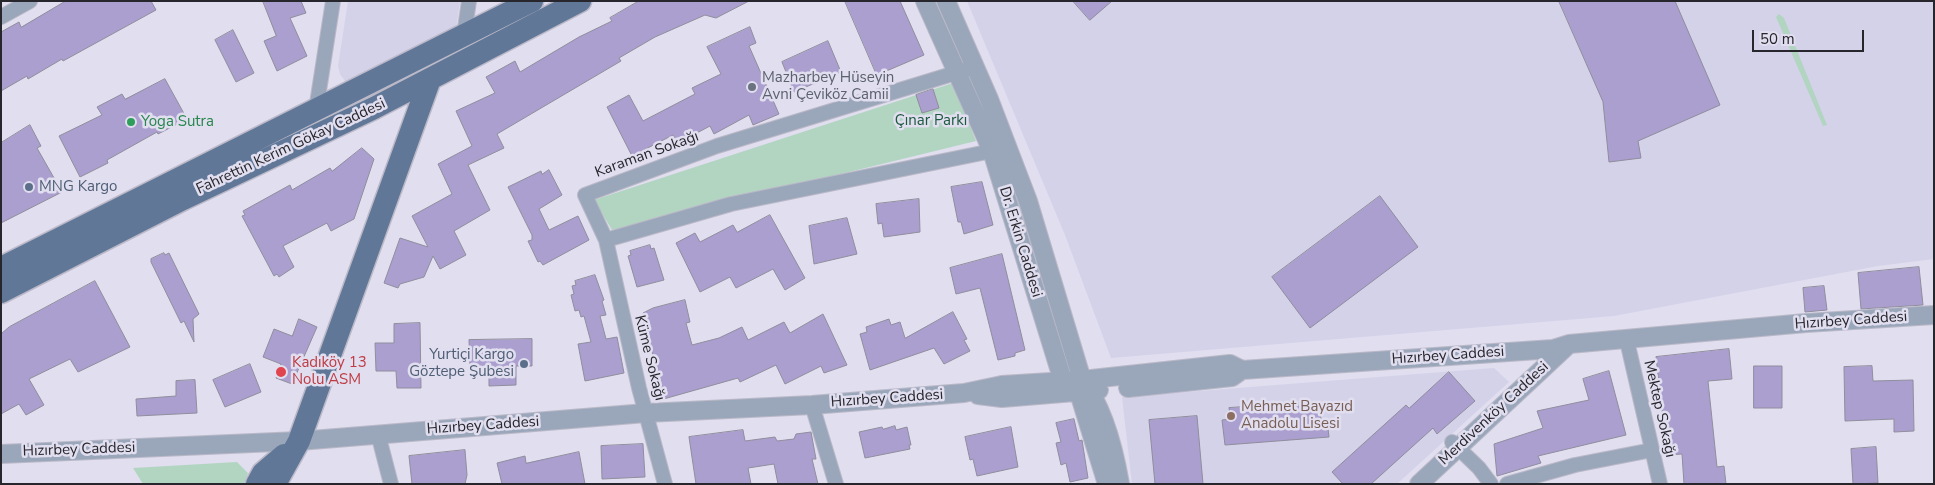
<!DOCTYPE html>
<meta charset="utf-8">
<style>
body{margin:0}
#map{position:relative;width:1935px;height:485px;overflow:hidden;background:#e0deef;font-family:"Nunito Sans",sans-serif}
canvas{display:block}
.frame{position:absolute;inset:0;border:2px solid #27262c;pointer-events:none}
.scale{position:absolute;left:1752px;top:30px;width:112px;height:22px;box-sizing:border-box;border:2px solid #27262c;border-top:0;padding-left:6px;font-size:15px;line-height:18px;white-space:nowrap;color:#27262c;-webkit-text-stroke:4px #e0deef;paint-order:stroke}
</style>
<div id="map">
<canvas width="1935" height="485"></canvas>
<div class="frame"></div>
<div class="scale">50 m</div>
</div>
<script>
const ctx = document.querySelector('canvas').getContext('2d');
ctx.lineJoin = 'round';
function fillPath(path, color) {
  ctx.fillStyle = color;
  ctx.fill(path, 'evenodd');
}
function strokePath(path, color, width, dash) {
  ctx.strokeStyle = color;
  ctx.lineWidth = width;
  ctx.lineCap = dash ? 'butt' : 'round';
  ctx.setLineDash(dash || []);
  ctx.stroke(path);
}
function label(font, color, halo, rows, align = 'center') {
  ctx.font = font + ' "Nunito Sans",sans-serif';
  ctx.lineWidth = 5;
  ctx.setLineDash([]);
  ctx.textBaseline = 'middle';
  ctx.strokeStyle = halo;
  ctx.fillStyle = color;
  for (const [text, x, y, turn = 0] of rows) {
    ctx.save();
    ctx.translate(x, y);
    ctx.rotate((+turn || 0) * Math.PI / 180);
    ctx.textAlign = isNaN(turn) ? turn : align;
    if (halo) ctx.strokeText(text, 0, 0);
    ctx.fillText(text, 0, 0);
    ctx.restore();
  }
}
const built = new Path2D(`
 M348 1H460L456 29 352 83 345 81 340 74 338 66Z
 M967 1H1934V259L1878 266 1614 316 1111 358 1065 235Z
 M1494 368 1509 382 1397 484H1132L1122 397Z`);
const green = new Path2D(`
 M1779 14 1784 18 1827 125 1823 126 1776 17Z
 M953 83 976 141 612 230 594 200Z
 M237 462 248 473 244 484H143L133 468Z`);
const building = new Path2D(`
 M66 1H151L156 10 63 61 62 59 28 79 27 76 1 91V32L19 22 21 27Z
 M263 1H301L306 13 290 18 307 56 277 71 264 41 276 36Z
 M639 1H749L716 18 705 15 655 37 619 58 621 61 497 134 504 148 468 165 490 210 454 231 466 255 440 269 433 256 424 277 400 284 398 288 384 283 400 238 428 247 412 216 452 194 438 164 472 146 456 111 495 93 486 77 515 61 520 72 579 37 612 21 610 18Z
 M845 1H900L924 55 877 75Z
 M1073 1H1112L1090 20Z
 M1559 1H1675L1720 105 1638 141 1641 158 1609 162 1603 102Z
 M750 27 756 43 749 46 779 114 753 125 749 115 714 134 710 126 678 143 673 135 632 156 607 107 629 95 643 121 695 94 692 88 721 74 707 47Z
 M233 30 254 73 236 82 215 40Z
 M828 41 841 72 794 92 782 62Z
 M165 79 187 119 158 134 157 132 107 160 108 163 80 177 59 136 102 115 97 107 122 94 125 99Z
 M933 89 939 108 922 113 916 95Z
 M30 125 41 146 37 148 62 192 1 223V143Z
 M362 148 374 159 354 219 331 231 327 223 283 246 294 267 279 277 277 274 274 276 242 216 245 215 243 211 290 185 292 190 330 168 332 171Z
 M549 170 562 195 539 209 549 230 578 216 589 240 543 265 540 261 538 262 528 241 532 240V235L508 187 541 171 542 174Z
 M982 182 993 225 964 234 961 222H958L951 187Z
 M1380 196 1418 247 1310 328 1272 277Z
 M919 199 920 232 884 237 882 223 878 224 876 204Z
 M770 215 805 278 785 290 773 269 736 288 730 277 700 292 676 243 695 233 700 242 733 225 737 232Z
 M847 218 857 254 814 264 809 226Z
 M650 245 651 249 654 248 664 280 637 287 628 256 631 255 630 251Z
 M164 253 165 255 169 253 199 314 193 319 194 342 184 321 181 323 151 262V259Z
 M1002 254 1025 350 1015 353V356L998 360 980 288 956 294 950 268Z
 M1919 267 1923 305 1861 309 1858 273Z
 M595 275 604 300 602 301 606 315 600 316 606 339 617 337 624 373 585 381 578 344 591 342 584 316 581 317 579 310 575 311 571 295 574 294 572 286 576 285 575 281Z
 M95 281 130 347 78 372 70 359 29 379 44 405 26 415 19 404 1 414V334L9 327Z
 M1824 286 1827 310 1805 312 1803 288Z
 M685 300 690 322 686 323 692 345 719 338 742 327 748 340 784 322 790 333 823 314 847 365 824 373 821 366 785 384 776 365 740 382 738 378 660 400 649 357 653 356 643 313 653 308Z
 M953 312 967 339 964 340 970 351 944 364 934 348 870 370 860 334 867 332 866 327 889 319 891 325 900 322 905 338Z
 M299 319 317 327 292 384 276 378 281 364 263 357 274 329 292 336Z
 M420 323 421 388H397L396 371H376L375 343H394V324Z
 M532 339V366H516V385L489 386V367L470 368 469 340Z
 M1729 349 1732 379 1708 381 1717 467 1724 466 1726 484H1684L1682 454 1667 455 1656 357Z
 M250 364 261 392 225 407 213 380Z
 M1754 366H1782V408H1754Z
 M1872 366 1873 381 1913 380 1914 431 1894 432V419L1845 421 1844 367Z
 M1609 371 1626 435 1538 456 1541 463 1497 476 1494 444 1543 428 1537 411 1589 400 1583 379Z
 M1449 372 1475 401 1437 434 1433 428 1371 484H1343L1332 472 1406 405 1409 408Z
 M195 380 197 413 137 416 136 399 176 396V381Z
 M1319 402 1321 420H1327L1329 437 1225 445 1222 420 1231 419 1229 408Z
 M1197 416 1203 484H1155L1149 420Z
 M1074 419 1079 441 1082 440 1088 478 1070 482 1066 463 1061 465 1056 443 1061 442 1056 423Z
 M895 426 896 430 907 427 911 445H909L910 449 865 458 859 432 882 427 883 429Z
 M1011 427 1018 467 977 476 973 459 970 460 965 437Z
 M743 430 745 441 775 437 777 441 794 439 796 434 811 432 816 459H812L818 484H778L774 464 748 468 751 484H696L689 437Z
 M643 444 645 477 602 479 601 446Z
 M1876 447 1878 483 1853 484 1851 449Z
 M465 450 467 475 465 484H412L409 456Z
 M579 452 585 484H502L497 463 525 456 526 463Z`);
const minor = new Path2D(`
 M1 17 30 1
 M464 35 469 1
 M316 110 333 1
 M606 240 731 204 992 151
 M1627 341 1660 484
 M812 405 836 484
 M378 434 391 484
 M1452 442 1479 468 1491 484
 M665 484 639 388 606 240 585 195 717 146 975 67
 M1507 484 1575 465 1652 450`);
const tertiary = new Path2D(`
 M925 1 992 151 1063 381 1079 393 1107 484
 M946 1 989 99 1028 201 1082 380C1104 408 1114 449 1120 484
 M1128 388 1232 377 1242 370 1553 349 1569 344 1806 323 1934 315
 M978 395 1002 398 1099 390
 M1 454 299 441 646 413 812 405 964 393 1002 385 1082 380 1230 364 1242 370
 M1419 484 1567 346`);
const primary = new Path2D(`
 M1 268 532 1
 M1 292 183 199 374 108 580 1
 M257 484 263 473 284 455
 M275 484 299 441 430 79`);
const markers = [
 [752,87,5,"#6b7280"],
 [131,122,5,"#2e9e5b"],
 [29,187,5,"#5c6f8a"],
 [524,364,5,"#5c6f8a"],
 [281,372,6,"#e0444e"],
 [1231,416,5,"#8d6e63"]
];
const worshipNames = [
 ["Mazharbey Hüseyin",762,78],
 ["Avni Çeviköz Camii",762,95]
];
const parkNames = [
 ["Çınar Parkı",931,121]
];
const leisureNames = [
 ["Yoga Sutra",141,122]
];
const streetNames = [
 ["Fahrettin Kerim Gökay Caddesi",291,147,-25],
 ["Karaman Sokağı",647,155,-20],
 ["Dr. Erkin Caddesi",1020,242,73],
 ["Hızırbey Caddesi",1851,321,-4],
 ["Hızırbey Caddesi",1448,356,-4],
 ["Küme Sokağı",649,358,76],
 ["Hızırbey Caddesi",887,399,-4],
 ["Mektep Sokağı",1659,409,77],
 ["Merdivenköy Caddesi",1494,414,-43],
 ["Hızırbey Caddesi",483,426,-4],
 ["Hızırbey Caddesi",79,450,-2]
];
const serviceNames = [
 ["MNG Kargo",39,187],
 ["Yurtiçi Kargo",514,355,"right"],
 ["Göztepe Şubesi",514,372,"right"]
];
const healthNames = [
 ["Kadıköy 13",292,363],
 ["Nolu ASM",292,380]
];
const educationNames = [
 ["Mehmet Bayazıd",1241,407],
 ["Anadolu Lisesi",1241,424]
];
fillPath(built, '#d4d2e9');
fillPath(green, '#b2d5c1');
fillPath(building, '#ab9fcf');
strokePath(building, '#908d9d', 1);
strokePath(minor, '#bbb9c8', 16);
strokePath(tertiary, '#bbb9c8', 20);
strokePath(primary, '#bbb9c8', 25);
strokePath(minor, '#9aa7ba', 14);
strokePath(tertiary, '#9aa7ba', 18);
strokePath(primary, '#607798', 22);
for (const [x, y, r, color] of markers) {
  const dot = new Path2D();
  dot.arc(x, y, r, 0, 2 * Math.PI);
  ctx.fillStyle = color;
  ctx.fill(dot);
  strokePath(dot, '#e0deef', 2);
}
label('15px', '#5b616d', '#e0deef', worshipNames, 'left');
label('15px', '#1c5a3e', '#e0deef', parkNames);
label('15px', '#27864d', '#e0deef', leisureNames, 'left');
label('15px', '#27262c', '#e0deef', streetNames);
label('15px', '#4e5e75', '#e0deef', serviceNames, 'left');
label('15px', '#be3a42', '#e0deef', healthNames, 'left');
label('15px', '#785e54', '#e0deef', educationNames, 'left');
</script>
